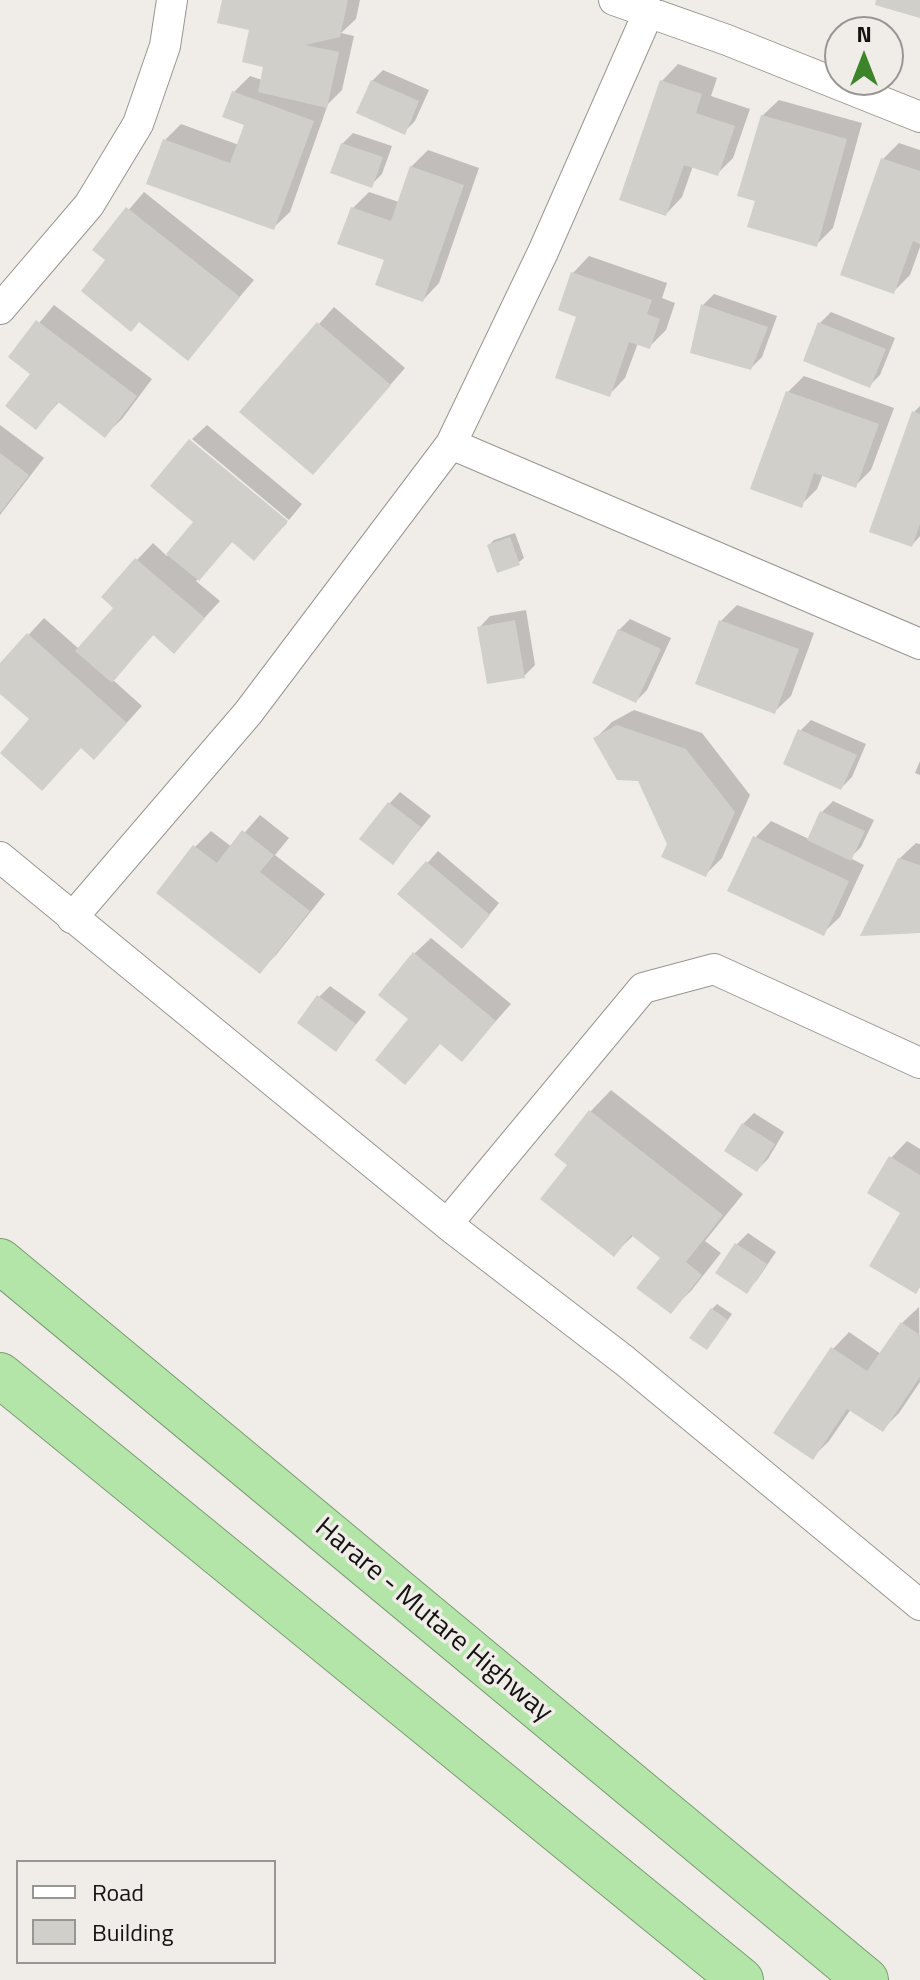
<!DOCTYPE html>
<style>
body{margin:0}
#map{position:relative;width:920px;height:1980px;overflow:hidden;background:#f0ede9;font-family:"Titillium Web",sans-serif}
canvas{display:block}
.legend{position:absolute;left:16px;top:1860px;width:260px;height:104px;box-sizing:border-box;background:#f0ede9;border:2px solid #989693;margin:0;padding:10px 14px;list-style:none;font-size:24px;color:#141311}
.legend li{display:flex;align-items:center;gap:16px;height:40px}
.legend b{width:40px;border:2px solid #989693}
.north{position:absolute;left:824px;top:16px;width:80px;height:80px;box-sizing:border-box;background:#f0ede9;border:2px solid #989693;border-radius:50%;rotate:0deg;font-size:22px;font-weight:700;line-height:32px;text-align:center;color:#141311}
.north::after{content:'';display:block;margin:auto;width:28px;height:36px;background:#3c842a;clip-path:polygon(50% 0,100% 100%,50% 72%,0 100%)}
</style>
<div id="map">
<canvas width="920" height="1980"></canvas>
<ul class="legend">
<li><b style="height:10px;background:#fff"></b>Road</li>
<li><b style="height:22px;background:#d1cfca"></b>Building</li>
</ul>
<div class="north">N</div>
</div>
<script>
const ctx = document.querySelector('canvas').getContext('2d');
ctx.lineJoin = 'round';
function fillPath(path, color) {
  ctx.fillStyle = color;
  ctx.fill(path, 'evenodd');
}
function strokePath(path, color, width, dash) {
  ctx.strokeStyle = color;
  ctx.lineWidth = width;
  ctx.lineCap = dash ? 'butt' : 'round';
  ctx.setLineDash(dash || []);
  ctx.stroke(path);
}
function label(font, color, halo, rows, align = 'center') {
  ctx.font = font + ' "Titillium Web",sans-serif';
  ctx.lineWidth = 7;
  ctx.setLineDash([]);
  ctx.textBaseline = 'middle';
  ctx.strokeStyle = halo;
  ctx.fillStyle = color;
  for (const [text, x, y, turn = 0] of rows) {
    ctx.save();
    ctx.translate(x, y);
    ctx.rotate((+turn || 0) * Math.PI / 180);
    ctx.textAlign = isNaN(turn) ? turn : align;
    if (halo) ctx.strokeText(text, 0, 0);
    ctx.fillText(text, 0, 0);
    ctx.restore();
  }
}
const shadow = new Path2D(`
 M224 0H360L356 19 341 33 354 36 342 90 328 104 290 212 273 228 165 140 181 124 239 145 247 124 234 92 250 76 262 80 266 66 252 28Z
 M678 64 717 78 711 96 750 109 733 158 717 174 693 166 682 197 666 214 662 81Z
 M383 70 429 90 415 121 404 132 372 81Z
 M779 100 862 123 833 228 816 245 757 199 762 116Z
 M353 133 392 146 382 174 371 185 342 144Z
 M899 143 920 150V247L910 275 894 291 883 159Z
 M428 150 479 168 439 283 423 300 386 259 353 208 369 192 399 202 411 167Z
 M144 192 254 280 188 358 108 260 95 249Z
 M589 256 667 283 662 298 675 303 666 330 650 346 638 343 625 378 609 395 578 315 560 309 573 273Z
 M714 294 777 316 762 357 751 368 692 352 703 305Z
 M54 305 152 379 122 419 105 435 60 401 36 427 33 373 11 357Z
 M334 307 405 368 313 473 242 412Z
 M831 312 895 338 880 375 869 386 820 323Z
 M804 376 894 408 871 470 855 486 823 474 817 489 801 505 788 392Z
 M920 406V536L912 545 914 412Z
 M0 425 44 458 0 515Z
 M207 425 302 504 289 520 192 439Z
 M189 442 287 523 254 558 233 541 196 581 220 601 174 651 154 634 113 680 142 706 110 741 82 746 32 719 0 691V666L44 618 79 649 116 608 137 560 153 543 167 556 196 522Z
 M515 533 524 558 518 563 489 545 494 540Z
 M737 605 814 633 791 696 774 712 721 621Z
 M526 610 535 665 524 676 479 628 490 616Z
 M630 619 671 638 647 690 636 701 619 630Z
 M634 710 702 733 750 795 722 858 705 875 670 844 639 779 595 739 612 722Z
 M811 720 866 744 852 777 841 788 800 731Z
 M920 761V775L915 773Z
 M400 792 431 816 393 862 390 803Z
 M833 801 874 820 861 847 850 858 864 865 840 917 823 933 755 838 771 821 809 839 822 812Z
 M260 815 289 838 275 855 325 894 276 955 260 971 195 847 211 831 232 847Z
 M916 843 920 844V931L899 859Z
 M438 851 499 903 473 935 400 894Z
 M431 938 511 1004 462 1059 441 1042 405 1083 414 954Z
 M330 986 366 1012 336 1049 319 997Z
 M611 1090 743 1194 705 1241 721 1253 691 1291 670 1311 663 1257 634 1235 614 1254 570 1165 556 1154 591 1111Z
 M754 1113 784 1132 768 1159 757 1170 743 1124Z
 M907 1141 920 1149V1287L891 1158Z
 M748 1233 776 1252 757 1280 746 1291 737 1244Z
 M717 1304 732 1314 712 1342V1309Z
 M919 1307 920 1382 899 1413 882 1430 851 1409 829 1441 813 1457 833 1349 849 1332 881 1354 902 1323Z`);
const building = new Path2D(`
 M222 0H348L340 37 305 45 339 52 327 108 258 92 263 67 242 62 249 30 217 23Z
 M876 0H920V18L875 5Z
 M371 80 419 101 405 135 356 113Z
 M660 80 702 94 696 113 735 126 718 176 684 165 666 216 619 200Z
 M232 91 314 121 274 230 146 184 163 139 230 163 244 125 222 117Z
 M761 115 847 139 817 247 747 227 755 201 737 196Z
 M341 143 383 157 372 188 330 173Z
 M881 158 920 171V244L913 241 894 294 840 275Z
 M410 166 464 185 423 302 375 285 384 260 337 244 351 207 391 221Z
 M126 207 240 297 188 361 139 322 131 332 81 291 105 260 92 250Z
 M571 272 652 300 647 314 660 319 650 349 629 342 610 397 555 378 576 317 558 310Z
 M701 304 768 327 751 370 690 353Z
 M36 320 137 396 105 438 58 402 36 430 5 406 30 374 8 357Z
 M317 322 391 385 313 475 239 412Z
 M818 322 886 349 870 388 803 361Z
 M786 391 879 424 856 488 814 473 802 508 750 489Z
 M912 411 920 414V524L912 547 869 532Z
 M189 439 288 521 254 561 232 542 199 581 166 554 193 522 150 486Z
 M0 453 29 475 0 513Z
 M510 537 520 565 497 573 487 545Z
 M135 558 205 618 174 654 153 635 112 683 75 651 113 608 101 597Z
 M515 620 525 678 487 684 477 627Z
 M719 620 799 649 775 714 695 684Z
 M618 629 661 649 636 703 592 683Z
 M27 633 127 723 94 760 81 748 42 791 0 753 29 719 0 694V663Z
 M617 725 686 749 735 812 706 877 661 857 667 844 638 781 617 780 593 738Z
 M798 729 857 755 841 790 783 764Z
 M388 802 421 827 393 865 359 839Z
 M820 811 865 831 851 861 807 840Z
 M242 830 274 855 260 872 310 911 260 974 156 893 193 845 217 863Z
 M753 836 849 881 824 936 727 891Z
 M898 858 920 865V933L860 936Z
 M426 861 490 915 462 949 397 894Z
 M413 952 496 1021 462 1062 440 1044 405 1085 375 1060 408 1019 378 995Z
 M317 995 356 1024 336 1052 297 1023Z
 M589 1110 723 1215 686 1262 702 1275 671 1314 636 1288 660 1258 631 1235 614 1257 540 1199 567 1165 554 1155Z
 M742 1123 775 1144 757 1172 724 1151Z
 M889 1156 920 1175V1287L916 1294 869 1266 900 1213 867 1193Z
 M735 1243 767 1264 747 1294 715 1273Z
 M711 1308 728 1320 707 1350 689 1338Z
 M901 1322 920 1335V1377L883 1432 847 1409 813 1460 773 1433 831 1347 867 1371Z`);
const street = new Path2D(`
 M614 0 727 40 920 117
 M0 309 89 205 138 124 165 46 172 0
 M451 444 920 644
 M0 857 447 1224 625 1361 920 1605
 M72 918 248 713 451 444 543 252 649 11
 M447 1224 643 988 714 969 920 1063`);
const highway = new Path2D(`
 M0 1261 866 1980
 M0 1375 741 1980`);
const streetNames = [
 ["Harare - Mutare Highway",433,1621,40]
];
fillPath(shadow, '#0003');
fillPath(building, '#d1cfca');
strokePath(street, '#999692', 32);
strokePath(highway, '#7b9c73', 46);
strokePath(street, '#fff', 30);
strokePath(highway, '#b3e5a8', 44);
label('28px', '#141311', '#f0ede9', streetNames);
</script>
